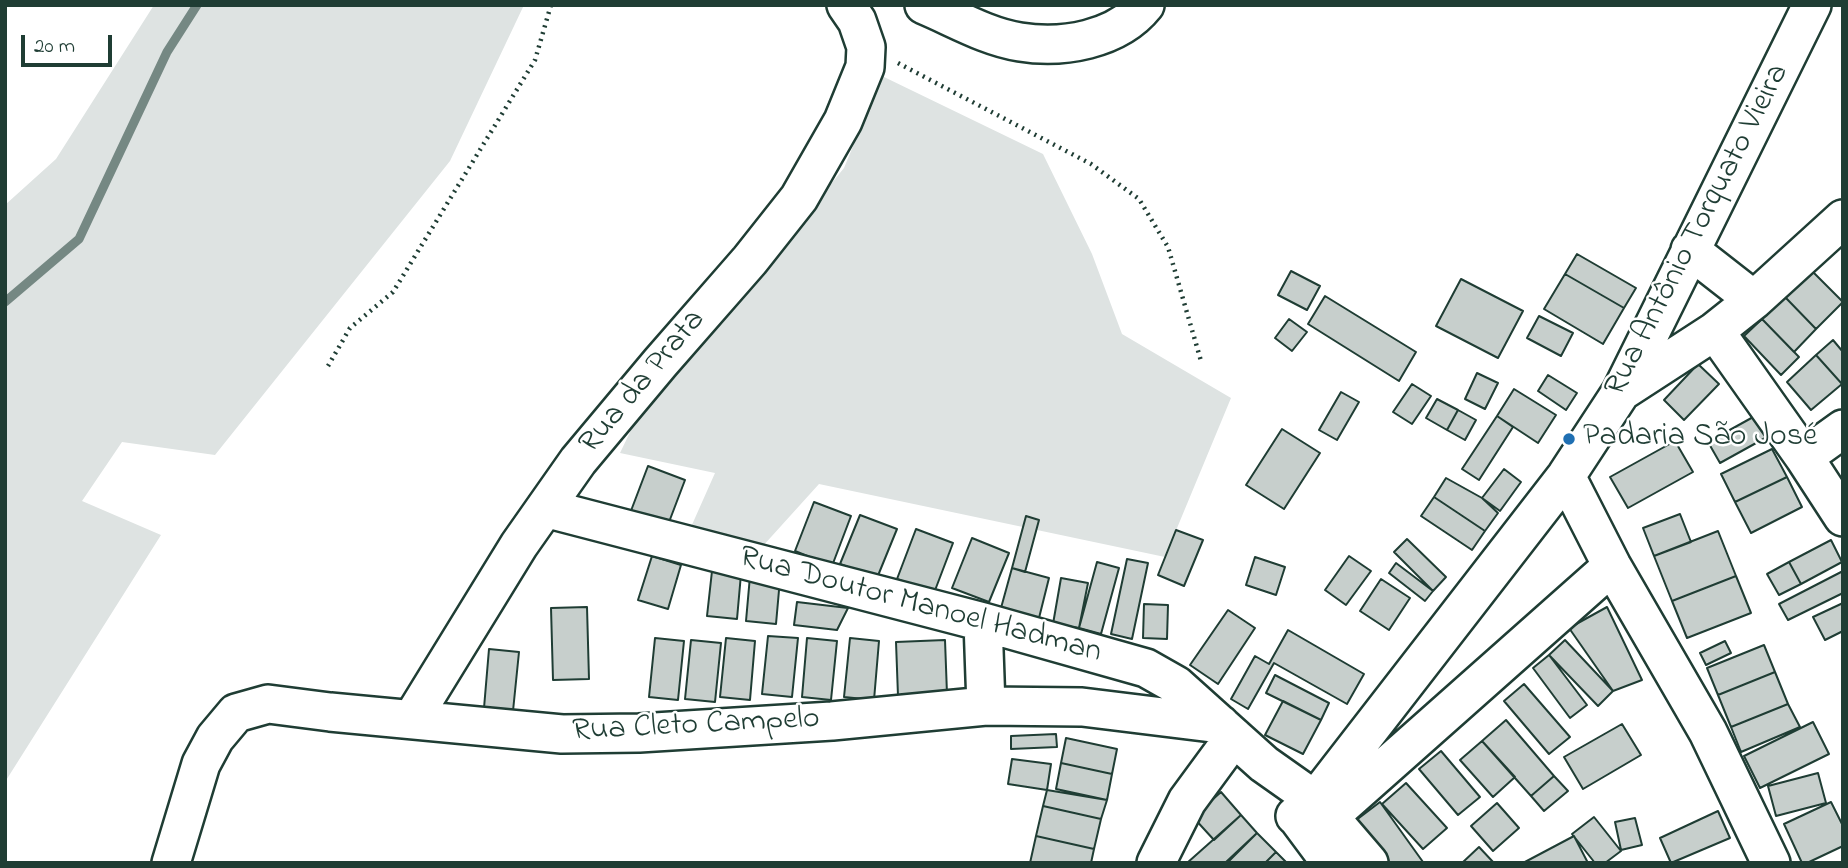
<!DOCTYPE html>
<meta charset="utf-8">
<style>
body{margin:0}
#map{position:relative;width:1848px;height:868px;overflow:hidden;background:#fff;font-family:"Indie Flower",sans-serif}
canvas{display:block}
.frame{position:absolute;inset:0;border:7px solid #1f3d34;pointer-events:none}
.scale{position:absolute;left:21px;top:35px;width:91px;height:32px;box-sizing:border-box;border:4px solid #1f3d34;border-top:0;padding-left:9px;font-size:21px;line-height:24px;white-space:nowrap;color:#1f3d34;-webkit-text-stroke:5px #fff;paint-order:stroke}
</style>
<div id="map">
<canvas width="1848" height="868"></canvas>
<div class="frame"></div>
<div class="scale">20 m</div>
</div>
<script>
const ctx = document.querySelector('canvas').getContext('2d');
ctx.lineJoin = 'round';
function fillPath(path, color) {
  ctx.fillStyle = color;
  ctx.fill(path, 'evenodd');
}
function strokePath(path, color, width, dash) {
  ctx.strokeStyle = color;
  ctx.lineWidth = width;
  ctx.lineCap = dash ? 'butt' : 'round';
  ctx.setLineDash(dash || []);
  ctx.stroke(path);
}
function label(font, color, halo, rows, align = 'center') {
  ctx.font = font + ' "Indie Flower",sans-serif';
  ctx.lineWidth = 5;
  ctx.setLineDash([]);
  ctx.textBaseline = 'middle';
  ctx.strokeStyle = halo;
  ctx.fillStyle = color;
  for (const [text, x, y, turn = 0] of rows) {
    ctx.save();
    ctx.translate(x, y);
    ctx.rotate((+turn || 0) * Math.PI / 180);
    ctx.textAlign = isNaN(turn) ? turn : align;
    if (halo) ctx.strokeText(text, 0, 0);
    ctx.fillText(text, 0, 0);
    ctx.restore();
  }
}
const green = new Path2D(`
 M154 5H524L450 161 215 455 122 442 82 501 161 535 5 782V205L56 159Z
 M882 76 1043 154 1092 254 1122 334 1231 398 1165 557 819 484 762 547 691 527 715 473 620 453 632 428 844 168Z`);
const stream = new Path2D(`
 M5 302 79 239 167 52 197 5`);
const building = new Path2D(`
 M1577 254 1636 288 1624 308 1565 274Z
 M1811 270 1843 302 1816 329 1785 297Z
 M1291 271 1320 286 1307 310 1278 295Z
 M1565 274 1624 308 1603 344 1544 309Z
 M1461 279 1523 311 1498 358 1436 326Z
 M1325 296 1416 352 1399 381 1308 324Z
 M1785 297 1816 329 1794 352 1762 319Z
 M1539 316 1573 333 1561 356 1527 338Z
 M1289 319 1307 332 1292 351 1275 338Z
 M1762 319 1799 357 1781 375 1744 336Z
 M1833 340 1843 352 1842 384 1816 355Z
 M1816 355 1842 384 1811 410 1787 382Z
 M1698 364 1719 384 1684 420 1664 400Z
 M1477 373 1498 383 1485 409 1465 399Z
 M1548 375 1577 393 1566 410 1538 391Z
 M1412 384 1431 396 1412 424 1393 412Z
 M1514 389 1556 415 1538 443 1497 416Z
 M1341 392 1359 402 1337 440 1319 430Z
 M1437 399 1458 410 1447 430 1426 418Z
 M1458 410 1476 420 1465 440 1447 430Z
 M1497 416 1513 427 1479 480 1462 469Z
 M1755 416 1767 437 1720 463 1708 442Z
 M1282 429 1320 453 1284 509 1246 485Z
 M1675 441 1693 472 1628 508 1610 477Z
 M1772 449 1787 477 1735 502 1721 474Z
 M648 466 685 480 666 530 629 516Z
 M1504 469 1521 482 1500 511 1482 498Z
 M1787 477 1802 507 1751 533 1735 502Z
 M1446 478 1482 498 1498 513 1485 531 1434 497Z
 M1434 497 1485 531 1472 550 1421 516Z
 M814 502 851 516 832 566 795 551Z
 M1680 514 1691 542 1654 556 1643 528Z
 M860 515 897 529 877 578 840 564Z
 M1026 516 1039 520 1025 572 1012 568Z
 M916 529 953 543 934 593 897 579Z
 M1176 530 1203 540 1184 586 1158 575Z
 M1718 531 1736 576 1672 601 1654 556Z
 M972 538 1009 553 989 602 952 588Z
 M1407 539 1446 577 1433 591 1394 552Z
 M1831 540 1842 562 1801 584 1789 562Z
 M652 556 681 565 668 609 638 600Z
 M1349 556 1371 571 1346 605 1325 590Z
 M1255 557 1285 567 1276 595 1246 585Z
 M1127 559 1148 563 1132 639 1111 634Z
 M1097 562 1119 568 1101 634 1079 628Z
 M1789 562 1801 584 1779 595 1767 574Z
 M1396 563 1433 591 1425 601 1389 573Z
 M1012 568 1049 578 1039 618 1001 608Z
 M712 571 741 574 737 619 707 616Z
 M1843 571V593L1788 620 1779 604Z
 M750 576 780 579 776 624 746 621Z
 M1736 576 1751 613 1687 638 1672 601Z
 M1061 578 1088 583 1079 628 1053 624Z
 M1381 579 1410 598 1389 630 1360 611Z
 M797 602 848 608 837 630 794 625Z
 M1843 603V631L1825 640 1813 617Z
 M1144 604 1168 605 1167 639 1143 638Z
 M587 607 589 679 553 680 551 608Z
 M1607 607 1642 680 1613 691 1569 628Z
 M1228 610 1255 628 1218 684 1190 665Z
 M1288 630 1364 674 1347 704 1274 663 1248 709 1231 699 1255 656 1269 664Z
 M768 636 798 638 792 697 762 694Z
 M655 638 684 641 678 700 649 697Z
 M726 638 755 641 750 700 720 697Z
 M807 638 837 641 831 700 802 697Z
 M850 638 879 641 874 700 844 697Z
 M691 640 721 643 715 702 685 699Z
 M945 640 947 694 898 696 896 642Z
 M1565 640 1613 691 1598 706 1549 655Z
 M1725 641 1731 653 1706 665 1700 653Z
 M1764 645 1775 672 1718 695 1707 668Z
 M489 649 519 652 513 711 484 708Z
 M1549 655 1587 705 1570 718 1533 668Z
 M1775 672 1788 704 1731 727 1718 695Z
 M1275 675 1329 703 1321 720 1266 693Z
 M1524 684 1570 737 1549 754 1504 701Z
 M1283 701 1321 720 1303 754 1265 735Z
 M1788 704 1800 727 1741 752 1731 727Z
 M1506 720 1554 776 1531 796 1482 741Z
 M1813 722 1829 754 1760 788 1744 756Z
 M1622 724 1641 755 1583 789 1564 757Z
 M1056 734 1057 747 1011 749V736Z
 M1066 738 1117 749 1112 774 1061 763Z
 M1482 741 1515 777 1493 797 1460 760Z
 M1441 751 1480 797 1458 815 1419 769Z
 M1012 759 1051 764 1047 790 1008 784Z
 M1061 763 1112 774 1107 800 1056 789Z
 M1818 773 1826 803 1776 816 1768 786Z
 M1554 776 1568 791 1544 811 1531 796Z
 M1406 783 1447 828 1423 849 1382 804Z
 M1047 790 1107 800 1101 819 1043 806Z
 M1221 792 1241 815 1214 840 1193 817Z
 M1380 802 1423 862 1422 863H1386L1355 821Z
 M1831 802 1843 826V846L1807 863H1802L1784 824Z
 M1497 803 1519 828 1493 851 1471 826Z
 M1043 806 1101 819 1094 849 1036 836Z
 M1718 811 1730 838 1671 863 1660 838Z
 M1241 815 1257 833 1225 863H1187Z
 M1594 817 1621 851 1605 863H1595L1572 834Z
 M1635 818 1642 845 1621 850 1615 822Z
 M1257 833 1276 852 1265 863H1227Z
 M1036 836 1094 849 1091 863H1030Z
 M1574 836 1588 863H1523Z
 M1479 847 1494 863H1462Z
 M1276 852 1287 863H1265Z`);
const path = new Path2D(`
 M898 63 1091 164 1139 199 1168 247 1201 361
 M328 366 350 328 393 292 535 60 551 5`);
const minor = new Path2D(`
 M924 5C955 18 987 37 1020 42 1062 49 1117 40 1145 5
 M1690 250 1754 300
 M1715 331 1804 457 1843 517
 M1621 392 1715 331 1754 300 1843 219
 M1804 457 1843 429
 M1566 476 1612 566 1708 732 1771 863
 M545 508 983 622 1146 668 1176 685 1264 764 1315 800 1369 863
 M983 622 986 706
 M412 719 519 545 578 461 660 363 750 260 799 198 843 121 865 67 866 47 857 21 846 5
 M1295 816 1315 800 1566 476 1621 392 1812 5
 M1296 816 1331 863
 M1311 833 1612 566
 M171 863 201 764 215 738 236 713 268 704 330 712 562 734 639 733 832 721 986 706 1082 707 1220 724
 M1156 863 1187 801 1234 737`);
const markers = [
 [1569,439,7,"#1f6fb2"]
];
const streetNames = [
 ["Rua Antônio Torquato Vieira",1699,231,-63],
 ["Rua da Prata",644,383,-50],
 ["Rua Doutor Manoel Hadman",920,607,15],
 ["Rua Cleto Campelo",696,727,-3]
];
const poiNames = [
 ["Padaria São José",1583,439]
];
fillPath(green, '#dee3e2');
strokePath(stream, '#758883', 9);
fillPath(building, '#c7cfcc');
strokePath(building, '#1f3d34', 2);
strokePath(minor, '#1f3d34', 42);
strokePath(path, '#1f3d34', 4.5, [2, 5]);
strokePath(minor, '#fff', 37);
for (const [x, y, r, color] of markers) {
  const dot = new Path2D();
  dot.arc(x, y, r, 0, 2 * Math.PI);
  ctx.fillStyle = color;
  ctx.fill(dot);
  strokePath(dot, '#fff', 2.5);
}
label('32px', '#1f3d34', '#fff', streetNames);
label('32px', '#1f3d34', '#fff', poiNames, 'left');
</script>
